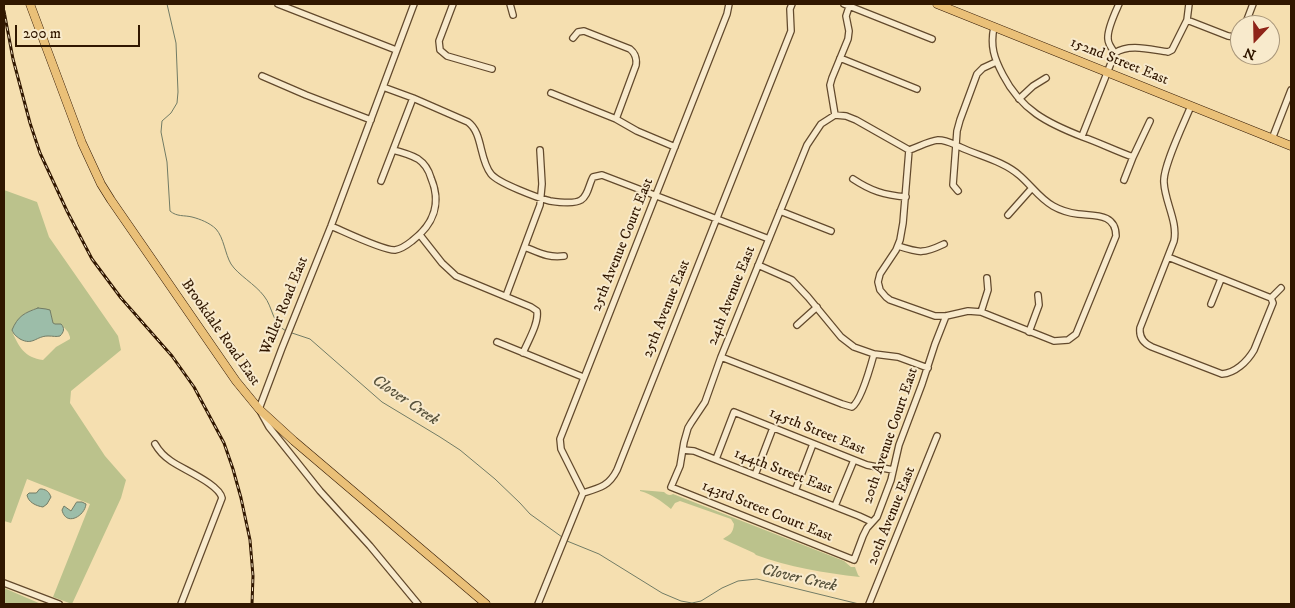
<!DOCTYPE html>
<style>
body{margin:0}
#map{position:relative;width:1295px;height:608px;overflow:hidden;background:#f5dfb0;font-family:"IM FELL DW Pica",serif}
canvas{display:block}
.frame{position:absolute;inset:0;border:5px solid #311700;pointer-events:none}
.north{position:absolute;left:1230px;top:15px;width:50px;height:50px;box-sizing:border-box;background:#f8eacc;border:1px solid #a8967a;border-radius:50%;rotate:201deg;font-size:14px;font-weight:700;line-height:20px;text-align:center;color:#311700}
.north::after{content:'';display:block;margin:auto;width:18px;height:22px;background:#8f2418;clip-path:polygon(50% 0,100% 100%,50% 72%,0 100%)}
.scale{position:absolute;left:15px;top:25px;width:125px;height:22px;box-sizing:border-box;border:2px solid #311700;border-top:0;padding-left:6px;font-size:15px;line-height:18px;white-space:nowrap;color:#311700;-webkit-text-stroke:4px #f8eacc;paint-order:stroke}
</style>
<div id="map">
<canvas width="1295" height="608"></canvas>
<div class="frame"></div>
<div class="north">N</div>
<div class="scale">200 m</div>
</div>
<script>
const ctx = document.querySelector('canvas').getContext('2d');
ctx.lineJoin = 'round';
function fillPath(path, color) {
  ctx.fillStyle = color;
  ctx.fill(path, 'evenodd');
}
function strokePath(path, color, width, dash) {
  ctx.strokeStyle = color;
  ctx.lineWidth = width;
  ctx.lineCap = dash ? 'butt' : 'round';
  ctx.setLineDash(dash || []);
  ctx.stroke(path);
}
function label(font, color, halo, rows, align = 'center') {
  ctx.font = font + ' "IM FELL DW Pica",serif';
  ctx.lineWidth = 4;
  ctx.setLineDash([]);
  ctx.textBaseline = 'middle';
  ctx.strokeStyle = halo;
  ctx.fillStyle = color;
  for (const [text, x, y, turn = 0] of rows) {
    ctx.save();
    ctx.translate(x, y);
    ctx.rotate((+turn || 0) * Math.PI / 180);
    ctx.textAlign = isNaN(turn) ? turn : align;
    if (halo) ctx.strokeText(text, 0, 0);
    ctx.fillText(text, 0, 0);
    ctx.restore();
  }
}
const green = new Path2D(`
 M4 190 37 202 49 237 118 336 121 350 71 391 70 403 105 456 126 480 121 498 72 604 53 597 90 504 27 479 11 523 4 521ZM38 308 51 314 53 323 55 324H61L68 332 70 337V339L56 347 43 360C25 358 18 346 12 331 17 317 25 312 38 308Z
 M640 490 664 492C667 495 670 496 673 494L844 561 851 567H855L858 575 860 577C824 573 789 567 756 555L754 553 723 539C730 534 733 534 734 524L731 519 680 501 675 503 671 509C661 501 652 494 640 491Z
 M4 588 41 604H4Z`);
const water = new Path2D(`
 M38 308 46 309 50 310 53 323 55 324H61C65 328 64 332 60 336 56 337 53 336 48 336 36 336 33 346 20 339 16 336 14 335 12 330 18 316 24 313 38 308Z
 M40 489H42C47 490 49 492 51 497L47 504 43 507C36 506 28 502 27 495L29 493H36Z
 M77 502H82L86 504C85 516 66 527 62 510L64 506 71 511 76 503Z`);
const stream = new Path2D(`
 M167 4 176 43 178 92 177 103 171 113 162 121 161 132 167 162 170 211C177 217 184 215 192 217 200 219 210 223 216 229 224 238 225 254 231 264 238 275 255 284 264 296 273 307 272 324 286 331
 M292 333 310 339 382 402 440 437 460 450 495 479 520 503 530 514 562 537
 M567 541 599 554 662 593 681 601 692 603 701 601 722 588 738 581 757 579 859 604`);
const minor = new Path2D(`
 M278 4 396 50
 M414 4 331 226 282 348 259 409 269 427 320 491 370 546 418 604
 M453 4 439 41 440 50 447 56 492 69
 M510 4 513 15
 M844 4 932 39
 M1187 20 1228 36 1235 37 1240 36
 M1245 25 1253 4
 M994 27C990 46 994 58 1003 75 1021 110 1047 123 1083 137 1100 143 1116 151 1133 157
 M573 38 578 32 584 31 630 49C635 53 637 58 636 65L616 119
 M1115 53C1129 43 1152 50 1168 52L1172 50 1187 20 1189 4
 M1115 53C1112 49 1108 44 1108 39 1107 29 1115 13 1119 4
 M840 58 917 89
 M262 76 306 95 371 120
 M383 87 413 98 468 122C483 133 479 159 491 174 498 183 538 198 550 201 557 202 575 204 581 200 588 196 589 184 593 177L602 175 769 239
 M551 93 616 119 637 131 675 147
 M1019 99 1033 86 1046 78
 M1191 106C1184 123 1162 168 1164 183 1165 202 1178 222 1174 241L1140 328C1139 337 1143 343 1152 347L1222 374C1235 373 1247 362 1254 350L1273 303 1271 298
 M835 115 830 85 832 78 848 39 849 31 846 16 850 4
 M1082 136 1115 53
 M1272 139 1291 90
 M909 150 903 223 900 240 896 250 880 274 878 282 880 290 886 297 890 300 935 316H946L968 311 981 312 1054 341 1068 340 1076 334 1116 236C1116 213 1094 216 1078 214 1070 213 1060 210 1053 206 1039 198 1031 185 1019 175 1003 161 979 156 960 147 953 144 947 140 938 140 929 141 918 147 909 150L856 120 846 116 835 115 821 124 807 145 721 357 705 402 691 423 688 428 684 442 680 466 671 487 854 560 863 536 867 528 877 517 891 480 899 445 922 384 935 344 946 316
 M853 179C871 191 884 195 906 197
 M1124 180 1133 157 1150 121
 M381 181 413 98
 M958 191 953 185 957 131 960 120 977 74 983 68 996 62
 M780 211 831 231
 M1008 215 1032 188
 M331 226C343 231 384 251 395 250 402 249 407 245 412 241 433 225 442 204 431 178 429 171 424 163 418 159 411 155 401 152 393 150
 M420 235 442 263 456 276 531 307 537 311C539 323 528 341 523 353
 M898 246C920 253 923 254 944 244
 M525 247C540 253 548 258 564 256
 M1168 257 1271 298
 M758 265 792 280 808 297 841 337 854 347 874 354 898 357 928 368
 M506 296 540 205 542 184 540 150
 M1271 298 1281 288
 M1211 304 1221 279
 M981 312 988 290 987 278
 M797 325 817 307
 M1029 332 1039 305 1038 295
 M497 342 583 377
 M721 357 842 404 852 407C861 401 871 365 874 354
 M155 444C159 451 165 457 171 461 184 470 219 484 222 498L181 604
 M683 450 694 451 859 516 872 522
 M716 459 734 412 867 465 893 470
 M755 475 773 428
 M795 491 813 444
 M583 493C600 488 609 486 617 470L791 31 790 9 792 4
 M583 493 561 449 560 439 727 14 729 4
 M835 506 854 460
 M4 583 59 604
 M538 604 583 493
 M869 604 937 436`);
const major = new Path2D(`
 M30 4 82 143 101 184 111 200 236 381 259 409 294 441 486 604
 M937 4 1291 146`);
const rail = new Path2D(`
 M4 11 13 59 30 123 40 153 67 211 92 259 121 298 172 356 194 387 224 443 233 469 241 498 250 540 253 576 252 604`);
const streetNames = [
 ["152nd Street East",1119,62,22],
 ["25th Avenue Court East",623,245,-68],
 ["24th Avenue East",732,296,-68],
 ["Waller Road East",285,306,-68],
 ["25th Avenue East",667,309,-68],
 ["Brookdale Road East",220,333,55],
 ["145th Street East",817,432,22],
 ["20th Avenue Court East",891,436,-71],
 ["144th Street East",783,472,21],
 ["143rd Street Court East",767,512,22],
 ["20th Avenue East",892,516,-68]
];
const waterNames = [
 ["Clover Creek",405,401,34],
 ["Clover Creek",799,579,13]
];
fillPath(green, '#bbc28c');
fillPath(water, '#9cbda9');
strokePath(water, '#717b65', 1);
strokePath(stream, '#717b65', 1);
strokePath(minor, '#62492c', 8);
strokePath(major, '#311700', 9);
strokePath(minor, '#f8eacc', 5.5);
strokePath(major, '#eac078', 8);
strokePath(rail, '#311700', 3);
strokePath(rail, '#f8eacc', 1, [4]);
label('15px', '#311700', '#f8eacc', streetNames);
label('italic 16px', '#56513b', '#f8eacc', waterNames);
</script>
